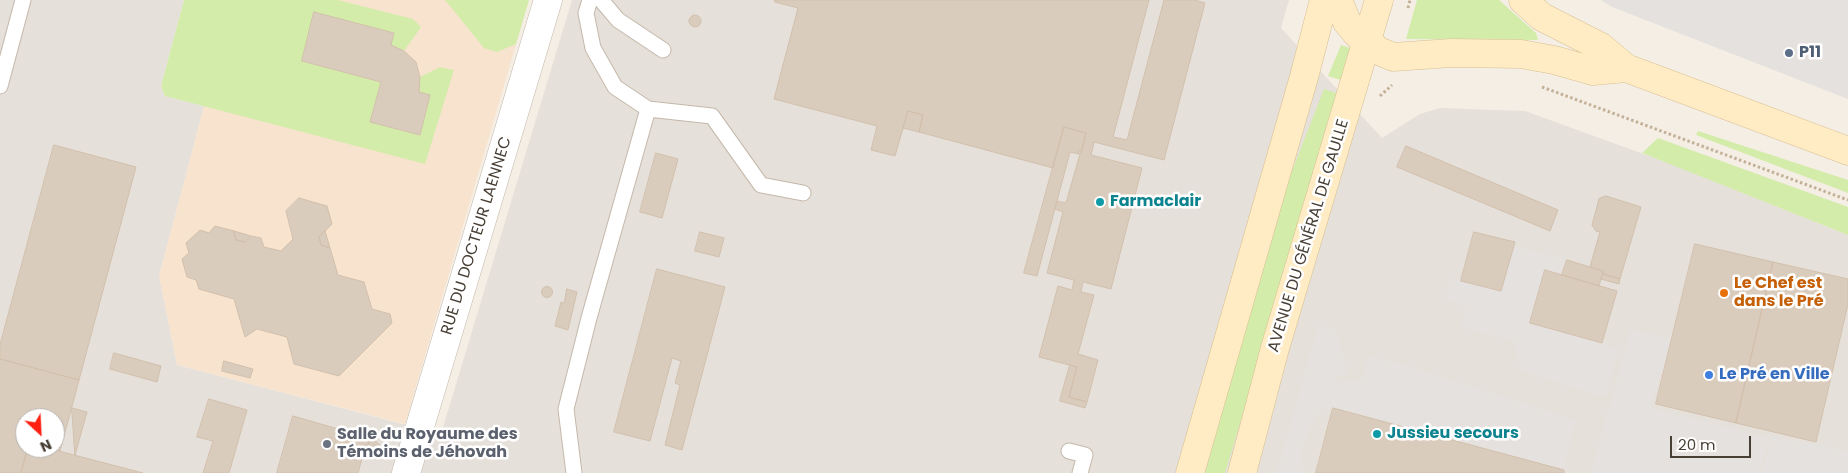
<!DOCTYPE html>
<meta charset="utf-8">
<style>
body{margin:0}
#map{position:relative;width:1848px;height:473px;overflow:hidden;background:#f4eee5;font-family:Poppins,sans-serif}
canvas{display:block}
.north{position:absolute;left:15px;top:408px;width:50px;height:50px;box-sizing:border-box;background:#fff;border:1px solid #b5b2ae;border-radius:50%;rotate:155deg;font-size:14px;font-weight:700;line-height:20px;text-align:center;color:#473e34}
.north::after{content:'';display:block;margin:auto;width:18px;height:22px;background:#ff2012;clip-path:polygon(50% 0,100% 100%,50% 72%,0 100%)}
.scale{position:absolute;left:1670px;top:436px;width:81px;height:22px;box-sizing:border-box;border:2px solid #473e34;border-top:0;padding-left:6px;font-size:15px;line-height:18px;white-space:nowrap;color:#473e34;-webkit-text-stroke:4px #fff;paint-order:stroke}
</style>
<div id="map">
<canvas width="1848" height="473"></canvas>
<div class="north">N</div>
<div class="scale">20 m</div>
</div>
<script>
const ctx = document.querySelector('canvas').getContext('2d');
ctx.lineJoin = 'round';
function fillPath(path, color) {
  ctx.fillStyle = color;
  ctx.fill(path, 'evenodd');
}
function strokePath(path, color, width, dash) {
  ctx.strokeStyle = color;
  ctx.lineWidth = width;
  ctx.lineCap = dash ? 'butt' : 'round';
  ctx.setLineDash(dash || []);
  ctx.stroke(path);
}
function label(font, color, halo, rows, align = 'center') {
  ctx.font = font + ' Poppins,sans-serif';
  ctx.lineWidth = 5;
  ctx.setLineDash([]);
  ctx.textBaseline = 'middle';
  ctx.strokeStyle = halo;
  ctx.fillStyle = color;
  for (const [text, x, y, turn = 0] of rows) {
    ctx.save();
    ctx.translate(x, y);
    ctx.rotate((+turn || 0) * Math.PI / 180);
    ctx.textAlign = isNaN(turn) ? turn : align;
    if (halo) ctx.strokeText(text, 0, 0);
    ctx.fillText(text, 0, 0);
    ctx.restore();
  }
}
const commercial = new Path2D(`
 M184 0H529L405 424 177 365 159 276 204 106Z`);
const industrial = new Path2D(`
 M0 0H184L161 86 165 96 204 106 159 276 177 365 441 434 572 0H1289L1281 28 1382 138 1420 114 1440 108 1525 111 1674 165 1848 235V473H0ZM25 418H55V448H25Z`);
const green = new Path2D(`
 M184 0H338L413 19 421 27 404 51 315 13 302 61 381 82 371 122 419 135 430 96 419 92 420 77 440 67 454 70 425 164 165 96 161 86Z
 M445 0H529L516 44 497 52 484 48Z
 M1417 0H1499L1536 33 1538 40 1406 39Z
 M1341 45 1353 49 1344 81 1328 76Z
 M1324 89 1339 94 1225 473H1205L1285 189Z
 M1698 131 1848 180V193L1696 135Z
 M1658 138 1848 207V235L1642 153Z`);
const parking = new Path2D(`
 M1601 0H1848V99L1612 7Z
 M1514 246 1567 260 1562 275 1545 271 1530 322 1602 343 1618 351 1605 397 1521 371 1514 340 1461 327 1467 307 1445 299 1451 278 1501 291Z
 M1318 326 1335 329 1348 373 1333 379 1339 382 1357 381 1364 376 1368 356 1402 364 1575 420 1564 470 1333 408 1321 410 1311 426 1301 450 1303 473H1277Z
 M1631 329 1671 339 1651 408 1768 437 1760 473H1591Z
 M1771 436 1848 451V473H1763Z`);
const building = new Path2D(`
 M775 0H1149L1113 137 1127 140 1164 0H1195L1205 3 1164 160 1094 142 1091 155 1142 168 1111 289 1083 282 1081 292 1094 295 1078 354 1098 360 1087 402 1069 397 1077 367 1039 357 1058 286 1072 290 1074 280 1047 273 1063 212 1055 209 1057 201 1066 203 1086 133 1064 127 1053 168 919 132 923 115 908 111 895 156 871 150 877 126 774 99 798 8 775 2Z
 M314 12 394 33 391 45 404 51 416 62 420 77 419 92 430 95 420 135 370 122 381 82 302 61Z
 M689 21a6 6 0 1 1 12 0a6 6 0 1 1-12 0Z
 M908 111 923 115 919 132 903 128Z
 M1064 127 1086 133 1082 152 1079 151V154L1070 152 1037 276 1024 273Z
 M54 145 136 167 79 380 0 359V345Z
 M1406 146 1558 210 1550 231 1397 167Z
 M656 153 678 159 662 218 640 212Z
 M1606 196 1641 207 1620 279 1603 274V271L1590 267 1600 232 1596 231 1592 225 1599 199Z
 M299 198 327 206 332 224 319 237 321 245 330 248 338 275 364 282 372 309 390 314 392 323 339 376 294 364 287 337 257 329 245 337 234 299 199 289 196 280 187 277 182 259 189 253 186 243 200 230 209 233 215 226 234 231 236 240 245 242 251 236 261 238 264 247 281 251 293 239 286 211Z
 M234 231 251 236 245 242 236 240Z
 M325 231 330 248 321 245 319 237Z
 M700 232 724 238 719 257 695 251Z
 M1474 232 1515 242 1501 291 1461 281Z
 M1695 244 1773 262 1736 423 1656 404Z
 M1567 260 1603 271 1599 286 1562 275Z
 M1773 262 1848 279V304L1816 442 1736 423Z
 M657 269 725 287 682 450 665 445 680 385 675 383 681 361 672 358 650 441 614 432Z
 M1545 270 1617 291 1602 343 1530 323Z
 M1603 274 1620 279 1619 284 1601 279Z
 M541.5 292a5.5 5.5 0 1 1 11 0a5.5 5.5 0 1 1-11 0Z
 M567 289 577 292 568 330 555 326 561 302 564 303Z
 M114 353 161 366 157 382 110 369Z
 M0 359 79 380 60 451 47 448H55V418H25V448H28L21 473H0Z
 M224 361 253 369 250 378 222 371Z
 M1070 365 1077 367 1069 397 1087 402 1085 408 1060 401Z
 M209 399 247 410 229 473H203L213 441 197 437Z
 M72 408 87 412 75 455Z
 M1333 408 1564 470V473H1316Z
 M293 416 373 439 365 448 358 473H277Z
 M373 439 380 445 371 454 365 448Z
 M28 448H47L143 473H21Z`);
const path = new Path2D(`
 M1408 8 1410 0
 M1542 87 1848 200
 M1380 96 1392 85`);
const lane = new Path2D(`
 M601 0 618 20 663 50
 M0 86 23 0
 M648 109 712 116 761 185 803 193
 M1069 451 1085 455 1080 473
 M574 473 566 409 589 318 648 109 615 87 593 48 586 13 590 0`);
const street = new Path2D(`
 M406 473 548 0`);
const secondary = new Path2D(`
 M1338 0 1347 22 1357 34 1379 51 1393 57 1451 53 1521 54 1554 60 1593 71 1626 68
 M1523 0 1542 17 1601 47 1626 68 1848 151
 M1190 473 1304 77 1324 0
 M1242 473 1275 348 1379 0`);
const markers = [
 [1789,53,5,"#5c6f8a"],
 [1100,202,5,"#0f9aa8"],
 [1724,293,5,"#e8710a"],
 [1709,375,5,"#3f7fe0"],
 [1377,434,5,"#0f9aa8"],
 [327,444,5,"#6b7280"]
];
const serviceNames = [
 ["P11",1799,53]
];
const cultureNames = [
 ["Farmaclair",1110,202],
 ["Jussieu secours",1387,434]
];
const streetNames = [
 ["RUE DU DOCTEUR LAENNEC",477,236,-73],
 ["AVENUE DU GÉNÉRAL DE GAULLE",1309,236,-73]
];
const foodNames = [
 ["Le Chef est",1734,284],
 ["dans le Pré",1734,302]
];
const shopNames = [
 ["Le Pré en Ville",1719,375]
];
const worshipNames = [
 ["Salle du Royaume des",337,435],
 ["Témoins de Jéhovah",337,453]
];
fillPath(commercial, '#f8e3ce');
fillPath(industrial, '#e6e0da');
fillPath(green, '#d4ecaa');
fillPath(parking, '#e5e1de');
fillPath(building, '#daccbd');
strokePath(building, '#d2c0ac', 1);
strokePath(lane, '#c4b8aa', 17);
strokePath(street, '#c4b8aa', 29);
strokePath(secondary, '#d8bf91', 29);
strokePath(path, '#c4b097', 3, [2.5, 2.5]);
strokePath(lane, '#fff', 15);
strokePath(street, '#fff', 28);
strokePath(secondary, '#ffecc5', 28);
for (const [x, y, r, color] of markers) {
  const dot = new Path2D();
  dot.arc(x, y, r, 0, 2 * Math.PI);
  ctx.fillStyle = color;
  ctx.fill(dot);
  strokePath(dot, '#fff', 2);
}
label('bold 16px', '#4e5e75', '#fff', serviceNames, 'left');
label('bold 16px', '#0d838f', '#fff', cultureNames, 'left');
label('16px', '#473e34', '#fff', streetNames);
label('bold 16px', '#c56008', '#fff', foodNames, 'left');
label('bold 16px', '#366cbe', '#fff', shopNames, 'left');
label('bold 16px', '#5b616d', '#fff', worshipNames, 'left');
</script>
